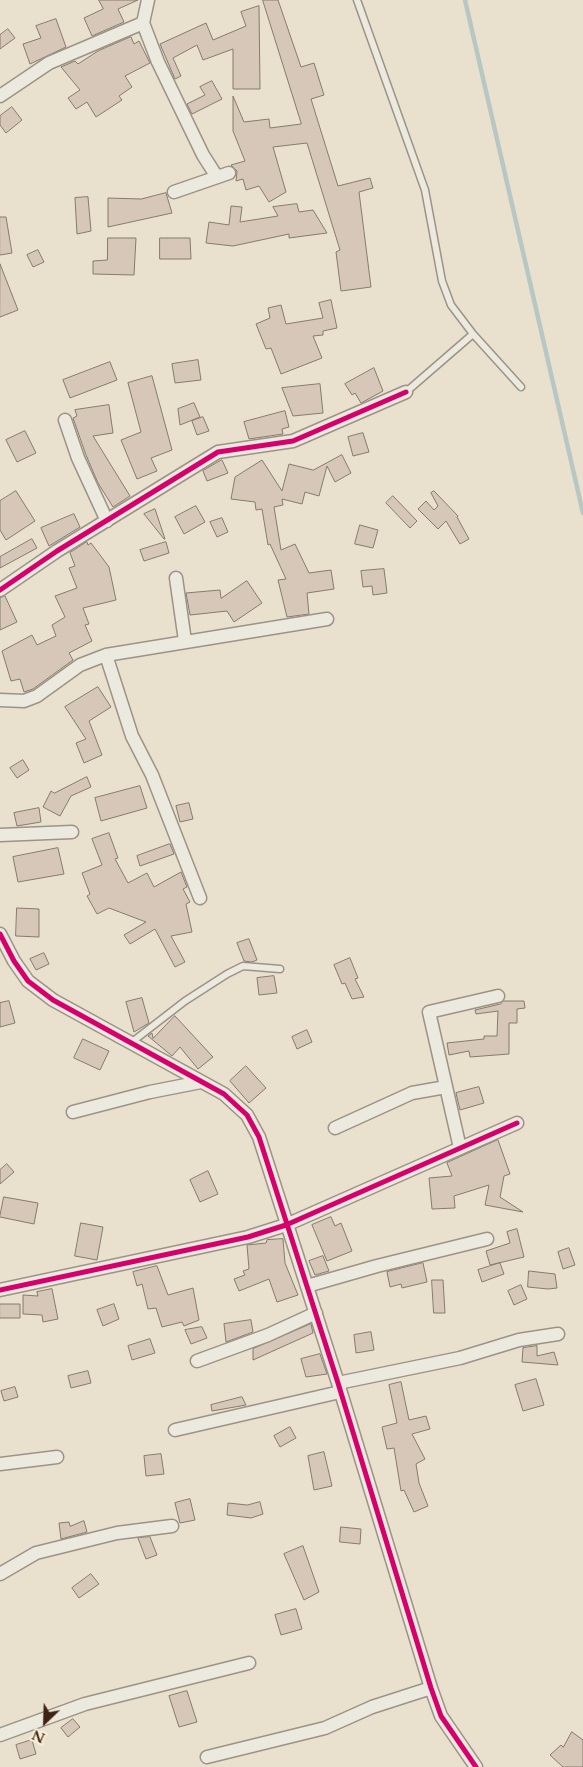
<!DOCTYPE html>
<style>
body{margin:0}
#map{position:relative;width:583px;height:1767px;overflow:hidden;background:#e9e1cd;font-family:Cardo,serif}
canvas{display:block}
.north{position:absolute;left:20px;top:1697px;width:50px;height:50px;-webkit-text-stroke:4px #f8efd7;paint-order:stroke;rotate:204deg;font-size:14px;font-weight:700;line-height:20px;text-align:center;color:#3f2213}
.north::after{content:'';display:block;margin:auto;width:18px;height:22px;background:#3f2213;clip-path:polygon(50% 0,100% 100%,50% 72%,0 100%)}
</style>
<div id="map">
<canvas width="583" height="1767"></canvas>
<div class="north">N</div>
</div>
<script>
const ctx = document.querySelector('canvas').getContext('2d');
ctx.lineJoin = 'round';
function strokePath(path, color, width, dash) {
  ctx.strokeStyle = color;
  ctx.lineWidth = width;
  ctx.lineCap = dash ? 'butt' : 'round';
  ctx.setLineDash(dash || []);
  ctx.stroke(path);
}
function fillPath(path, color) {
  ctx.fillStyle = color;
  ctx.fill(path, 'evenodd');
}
const stream = new Path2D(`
 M465 0 583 513`);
const building = new Path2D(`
 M99 0H138L118 9 124 22 92 36 84 18 103 9Z
 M263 0H278L301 67 314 63 324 95 311 99 338 186 370 178 373 188 359 192 371 287 341 291 336 252 340 250 307 143 273 147 286 192 269 202 259 186 246 190 243 179 236 181 237 171 231 165 245 161 233 131V96L244 122 269 119 270 128 301 124Z
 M259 6 260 89H233V49L203 60 197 45 173 58 181 76 175 79 160 44 206 23 213 40 246 26 241 12Z
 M56 19 66 47 30 64 23 44 41 38 36 26Z
 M8 29 15 38 0 49V35Z
 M131 37 134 44 139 41 150 63 125 76 132 87 119 96 122 100 96 117 87 102 76 109 68 98 80 90 61 67 75 61 78 64 98 51Z
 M212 81 222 99 192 114 187 104 205 95 200 87Z
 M12 107 22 120 6 133 0 125V116Z
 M166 193 172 213 108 227V198L141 199Z
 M88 197 91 231 77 234 75 198Z
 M297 204 299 212 313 210 327 233 289 238V234L233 246 206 243 209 222 229 225 231 206 242 207 240 222 278 216 273 207Z
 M0 217H6L12 253 0 255Z
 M108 238H136L134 275 93 274V261L107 260Z
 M160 238H190L191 259H160Z
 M38 250 44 262 33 267 27 255Z
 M0 264 18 310 0 317Z
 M331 300 337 328 323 331V335L313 336 322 358 281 374 271 348 266 349 256 324 270 318 268 308 281 305 286 324 323 318 319 303Z
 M198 360 201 380 175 383 172 364Z
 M110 362 117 380 70 398 63 380Z
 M374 368 383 391 361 403 355 393 352 395 345 384Z
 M152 376 172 450 151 458 157 471 137 479 121 440 141 432 128 383Z
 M320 384 323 413 293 416 282 388Z
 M194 403 200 417 180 425 178 409Z
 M109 405 113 433 93 436 130 496 113 507 98 483 86 455 73 418 77 416 75 410Z
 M285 411 289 427 282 429 283 434 249 439 244 422Z
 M203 417 209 431 197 435 192 421Z
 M25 431 36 453 17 462 6 440Z
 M363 433 369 452 353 456 348 437Z
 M342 455 351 473 335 482 327 466 319 496 305 492 302 504 282 499 283 505 274 507 281 550 295 544 309 573 331 570 334 589 307 593 309 614 287 617 278 580 286 579 270 544 268 545 262 509 256 510 255 502 231 499 235 477 262 460 282 491 289 464 313 470Z
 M222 460 228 473 207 481 203 471Z
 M16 491 35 521 6 540 0 530V501Z
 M434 491 458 516 457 517 469 539 460 544 446 521 438 529 418 509 426 501 434 510 438 506 431 493Z
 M393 496 417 521 410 528 386 503Z
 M196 506 205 522 184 534 175 517Z
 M155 509 165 539H164L144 514Z
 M74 514 80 527 49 546 41 528Z
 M222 518 228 532 217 537 210 522Z
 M360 525 378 530 373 548 355 544Z
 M32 539 37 548 0 568V557Z
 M87 542 88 545 91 543 109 567 116 600 83 608 89 624 85 625 92 641 69 653 73 660 33 689 24 692 20 679 11 681 2 651 32 635 37 645 56 636 52 625 65 617 55 596 77 588 69 568 75 566 70 553Z
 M166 542 169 553 144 561 140 550Z
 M384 569 387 593 373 595 372 586 363 587 361 571Z
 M247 581 262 603 234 622 227 611 190 615 186 593 220 590 221 598Z
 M5 596 17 622 0 630V598Z
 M98 687 111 707 89 721 102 755 84 763 76 743 86 739 65 707Z
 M23 760 29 770 17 778 10 768Z
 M87 777 91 787 71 796 60 816 43 807 51 791 54 793Z
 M140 786 147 808 101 821 95 798Z
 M189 803 193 819 180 822 176 806Z
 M39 808 41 822 17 826 14 813Z
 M109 833 118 858 115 859 128 883 147 873 154 887 181 872 187 887 183 889 190 902 186 904 192 932 171 936 185 962 175 967 155 929 130 944 124 935 146 922 109 908 97 914 87 896 90 894 82 873 102 865 92 839Z
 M170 844 174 854 140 866 137 856Z
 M58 848 64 874 18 882 13 857Z
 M17 908 39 909V937L16 936Z
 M249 939 257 960 252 962 244 961 237 943Z
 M44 953 49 964 36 970 30 959Z
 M350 958 358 978 355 979 364 997 352 999 345 983 342 984 334 965Z
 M274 976 277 993 259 995 257 978Z
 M142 998 149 1023 134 1032 126 1002Z
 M9 1001 15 1023 0 1027V1003Z
 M504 1001H524L525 1008 517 1009V1023H509V1054L470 1057 469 1051 449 1055 447 1043 484 1039V1036H497L498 1011 476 1014 475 1010 500 1004Z
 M175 1016 213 1057 198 1069 180 1047 172 1056 148 1036 152 1033 153 1038Z
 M307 1030 312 1042 297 1049 292 1037Z
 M83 1039 109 1051 100 1070 74 1058Z
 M246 1066 266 1088 249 1103 230 1081Z
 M479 1087 484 1103 460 1110 456 1093Z
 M498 1140 510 1174 504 1176 500 1197 523 1212 485 1205 489 1185 454 1196 455 1208 432 1209 429 1178 452 1176 447 1163Z
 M7 1164 14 1172 0 1184V1170Z
 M208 1171 218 1194 200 1202 190 1180Z
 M4 1197 38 1203 34 1224 0 1217Z
 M331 1217 335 1226 341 1223 352 1251 327 1261 312 1225Z
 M81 1223 103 1227 97 1260 75 1256Z
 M517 1229 524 1257 490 1265 486 1251 510 1243 507 1232Z
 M283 1239 285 1263 298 1295 277 1302 269 1279 239 1291 234 1279 245 1275 243 1271 249 1269 247 1245 266 1243 267 1240Z
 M569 1248 575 1265 563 1269 558 1252Z
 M323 1256 329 1271 315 1275 309 1261Z
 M423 1263 427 1282 402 1288 401 1284 390 1287 387 1272Z
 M500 1263 504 1274 482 1282 478 1270Z
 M157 1266 168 1295 193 1288 199 1320 184 1326 182 1322 162 1327 156 1308 148 1309 142 1284 137 1286 133 1272Z
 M529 1271 555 1274 557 1288 548 1289 528 1287Z
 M432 1280H443L445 1313H434Z
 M521 1285 527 1299 514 1305 508 1291Z
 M52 1289 58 1319 43 1322 42 1315 23 1314V1295L38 1296 37 1292Z
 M0 1304H20V1318H0Z
 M114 1304 119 1319 103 1326 97 1310Z
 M251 1320 253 1332 226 1342 224 1324Z
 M311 1324 313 1333 253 1360V1349Z
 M202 1327 207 1338 191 1344 185 1330Z
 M371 1332 374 1350 356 1353 354 1335Z
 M150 1339 155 1353 132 1360 128 1346Z
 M537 1346V1356L554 1352 558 1365 522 1362 523 1348Z
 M320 1354 327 1374 306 1377 301 1359Z
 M88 1371 91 1383 71 1388 68 1376Z
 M536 1379 544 1405 523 1411 515 1385Z
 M401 1382 409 1420 426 1416 430 1429 412 1434 425 1459 416 1464 419 1483 428 1506 414 1512 404 1490 401 1491 394 1448 387 1449 382 1427 397 1423 389 1385Z
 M15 1387 18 1397 4 1401 1 1391Z
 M242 1397 246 1405 212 1411 211 1405Z
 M290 1427 296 1438 280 1447 274 1436Z
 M324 1452 332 1486 314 1490 308 1456Z
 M161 1454 164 1474 146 1476 144 1456Z
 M190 1499 195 1520 180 1523 175 1503Z
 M260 1502 263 1514 251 1518 227 1515 228 1503 247 1505Z
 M84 1521 87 1532 61 1539 59 1523 69 1522 70 1526Z
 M341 1527 361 1529 360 1544 340 1542Z
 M150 1537 157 1555 146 1559 138 1538Z
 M303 1546 319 1592 304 1600 284 1554Z
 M91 1574 99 1584 79 1598 72 1588Z
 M296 1609 302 1629 281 1635 275 1615Z
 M187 1691 197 1722 179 1727 169 1696Z
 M73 1719 80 1727 68 1737 61 1728Z
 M572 1732 583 1740V1767H563L550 1755 561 1745 563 1747Z
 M32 1740 36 1754 20 1759 16 1745Z`);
const lane = new Path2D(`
 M357 0 425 190 442 281 451 305 473 334 521 387
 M406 392 473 334
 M132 1042 185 1001 227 974 243 966 280 969`);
const street = new Path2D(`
 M148 0 143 23 158 62 203 155 217 177
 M0 96 49 63 143 23
 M174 192 229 173
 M65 420 78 458 107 521
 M176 578 185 641
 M0 590 57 551 218 452 293 441 406 392
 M106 655 132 736 152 775 200 898
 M0 700 24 701 37 696 80 665 106 655 327 619
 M0 835 72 832
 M0 934 14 961 28 981 53 1000 224 1094 247 1115 259 1137 338 1383 431 1688 441 1716 476 1767
 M73 1112 150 1092 201 1082
 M335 1128 412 1093 446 1087
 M460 1148 429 1012 498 996
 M307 1286 377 1266 487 1239
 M0 1290 248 1237 286 1225 517 1123
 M197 1361 268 1335 316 1313
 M338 1383 460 1358 519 1340 558 1334
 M175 1430 340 1392
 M0 1464 57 1457
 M0 1574 36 1553 117 1533 172 1526
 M0 1735 85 1704 249 1663
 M207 1757 325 1728 372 1707 431 1688`);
const cycleway = new Path2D(`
 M0 590 57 551 218 452 293 441 406 392
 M0 934 14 961 28 981 53 1000 224 1094 247 1115 259 1137 338 1383 431 1688 441 1716 476 1767
 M0 1290 248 1237 286 1225 517 1123`);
strokePath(stream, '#b8c7c3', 4.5);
fillPath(building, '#d7c7b8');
strokePath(building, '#847b6e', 1);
strokePath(lane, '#9c9387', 9);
strokePath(street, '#9c9387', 15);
strokePath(lane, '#ece9df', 6);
strokePath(street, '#ece9df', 12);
strokePath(cycleway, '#d6006c', 5);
</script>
